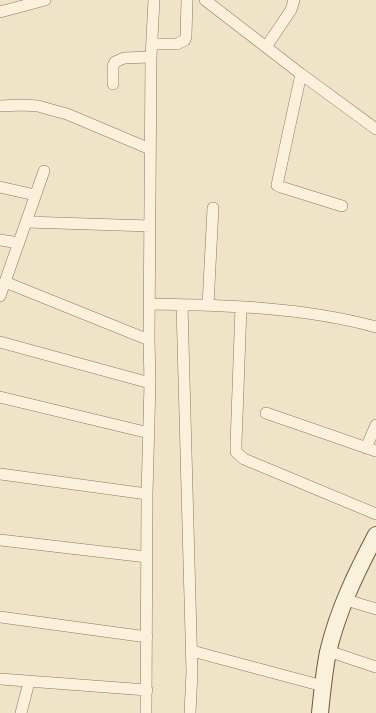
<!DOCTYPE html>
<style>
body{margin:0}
canvas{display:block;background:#f0e4c8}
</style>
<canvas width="376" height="713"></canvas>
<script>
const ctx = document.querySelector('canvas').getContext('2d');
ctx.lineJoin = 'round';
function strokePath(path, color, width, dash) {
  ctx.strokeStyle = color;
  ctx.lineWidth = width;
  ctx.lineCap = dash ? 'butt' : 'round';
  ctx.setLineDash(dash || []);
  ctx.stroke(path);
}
const minor = new Path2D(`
 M205 0 301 74 376 129
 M0 12 45 0
 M152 44H177L185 40 186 36 187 0
 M266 47 291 10 294 0
 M301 74 277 185 281 187 342 206
 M113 84V66L115 62 124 58 151 57
 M0 106 22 105 38 106 52 110 67 114 150 149
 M0 187 35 195
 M26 222 150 226
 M0 240 19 243
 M5 282 149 340
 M0 296 44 171
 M149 304C225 305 303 307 376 327
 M182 305 192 672 190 713
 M208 305 213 208
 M241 307 236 444V452L244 459 376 514
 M0 342 150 383
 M0 397 149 433
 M266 413 376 451
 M366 448 376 425
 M0 474 147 494
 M0 540 147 557
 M353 602 376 609
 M0 617 147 637
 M192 651 323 686
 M337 654 376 667
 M0 679 147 690
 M21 713 29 682
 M146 713 147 494 150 383 149 340 151 57 154 0`);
const secondary = new Path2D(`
 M320 713C322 693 324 672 328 652 338 610 356 573 376 535`);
strokePath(minor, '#8d765c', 12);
strokePath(secondary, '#6f573f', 18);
strokePath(minor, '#faf1dc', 11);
strokePath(secondary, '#faf1dc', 16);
</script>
